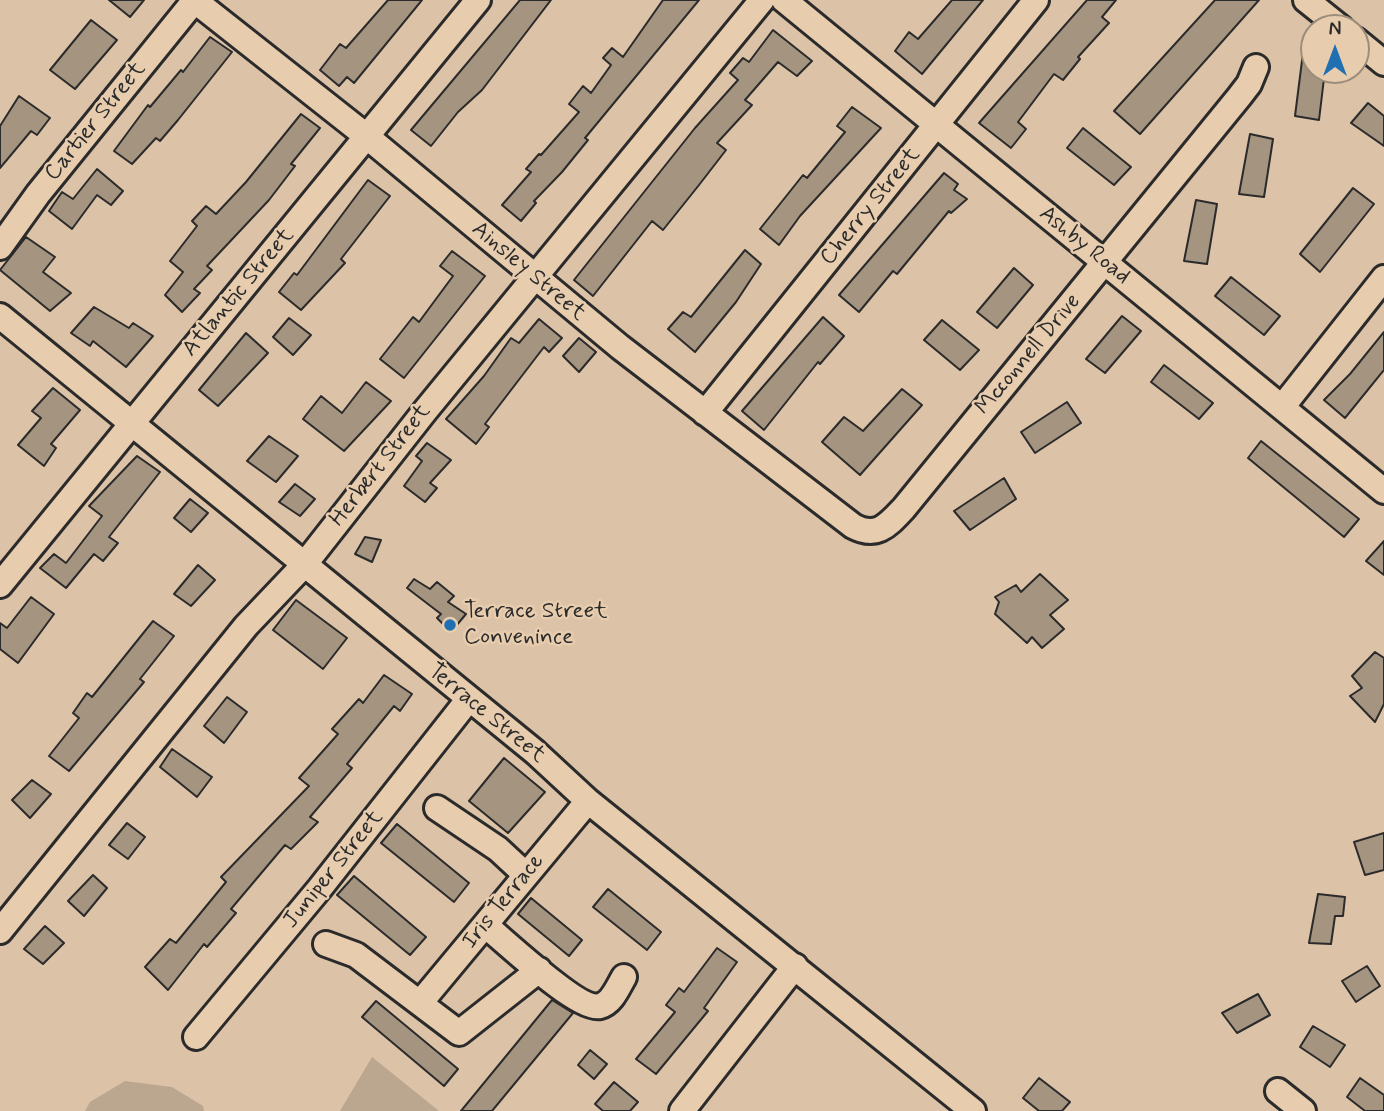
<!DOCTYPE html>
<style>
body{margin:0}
#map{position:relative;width:1384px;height:1111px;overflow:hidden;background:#dcc2a6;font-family:Mynerve,sans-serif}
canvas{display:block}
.north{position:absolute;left:1300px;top:14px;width:70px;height:70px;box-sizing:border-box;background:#e7ccae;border:2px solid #9c8c7a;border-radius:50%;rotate:0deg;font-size:19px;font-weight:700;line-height:28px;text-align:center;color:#2b2b2b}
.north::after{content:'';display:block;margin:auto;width:24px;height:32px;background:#1f6fb2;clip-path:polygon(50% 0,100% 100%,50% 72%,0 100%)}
</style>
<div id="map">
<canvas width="1384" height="1111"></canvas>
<div class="north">N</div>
</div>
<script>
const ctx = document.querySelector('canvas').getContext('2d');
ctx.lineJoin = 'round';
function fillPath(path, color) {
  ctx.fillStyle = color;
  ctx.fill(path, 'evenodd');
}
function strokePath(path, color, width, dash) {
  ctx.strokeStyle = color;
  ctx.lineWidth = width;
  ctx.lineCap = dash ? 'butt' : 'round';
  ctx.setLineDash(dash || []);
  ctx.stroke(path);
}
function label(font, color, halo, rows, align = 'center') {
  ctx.font = font + ' Mynerve,sans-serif';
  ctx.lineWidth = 5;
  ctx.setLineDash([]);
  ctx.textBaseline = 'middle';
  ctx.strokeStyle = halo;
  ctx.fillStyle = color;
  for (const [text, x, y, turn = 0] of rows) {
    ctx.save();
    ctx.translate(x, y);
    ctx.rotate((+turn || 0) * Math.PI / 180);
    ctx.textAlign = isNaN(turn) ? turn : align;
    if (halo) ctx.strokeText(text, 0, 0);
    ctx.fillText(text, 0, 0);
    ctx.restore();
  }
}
const green = new Path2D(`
 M372 1057 439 1111H340Z
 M125 1081 172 1087 203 1106 204 1111H85L90 1102Z`);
const building = new Path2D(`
 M109 0H144L130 17Z
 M388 0H422L354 83 347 77 339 86 320 70 340 44 346 48Z
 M520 0H551L482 90 458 112 431 146 411 130Z
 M663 0H699L585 138 588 140 562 172 534 201 536 203 521 221 502 205 531 172 526 169 539 154 541 155 579 112 569 104 583 86 591 93 611 65 603 58 612 48 623 57Z
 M952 0H983L922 74 895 51 909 32 918 39Z
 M1087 0H1116L1102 17 1109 23 1078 57 1080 59 1063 80 1054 74 1018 122 1026 129 1011 148 979 123Z
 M1215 0H1259L1140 134 1114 111Z
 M91 20 117 40 75 89 50 70Z
 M773 30 812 61 797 76 778 62 745 100 752 105 717 143 726 150 699 185 663 230 652 221 593 296 574 280 695 128 738 80 730 73 743 58 749 62Z
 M210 37 232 52 178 120 160 141 156 138 132 164 114 151 148 105 150 107 181 70 183 72Z
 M1305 37 1314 38V70H1325L1319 120 1295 116Z
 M19 96 50 118 37 135 31 131 0 168V126Z
 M1368 103 1384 116V146L1351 123Z
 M852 107 881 128 800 216 779 245 760 229 803 175 807 178 845 132 837 126Z
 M301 114 320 128 291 164 295 166 269 200 207 266 212 270 194 289 200 293 182 312 165 295 183 272 170 261 197 226 192 221 206 206 216 214 246 182Z
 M1083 128 1131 167 1114 185 1067 148Z
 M1250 134 1273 139 1264 197 1239 194Z
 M97 169 123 191 111 205 97 195 72 229 49 211 62 192 73 199Z
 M944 173 958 184 954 190 967 199 951 213 949 211 897 274 893 271 859 312 839 295Z
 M368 180 390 196 341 259 345 263 301 310 279 292 294 273 297 275Z
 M1353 188 1374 204 1320 272 1300 254Z
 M1196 200 1217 204 1207 264 1184 261Z
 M26 237 55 257 43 272 71 293 50 311 0 270Z
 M745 250 761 264 736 302 695 352 668 329 683 312 691 317Z
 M452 251 485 276 404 378 380 359 413 317 419 322 453 276 440 266Z
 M1014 268 1033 285 997 328 977 312Z
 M1231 277 1280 316 1264 335 1215 296Z
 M94 307 129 328 133 323 153 336 126 367 93 341 90 346 71 333Z
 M1122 316 1141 331 1105 373 1086 359Z
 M823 317 844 336 820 364 818 362 764 430 742 411Z
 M289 318 311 335 293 355 273 337Z
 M539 319 562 338 549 352 544 347 485 424 489 427 476 444 446 419 484 376 511 338 519 343Z
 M942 320 979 350 960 370 924 340Z
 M1384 332V370L1345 418 1324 400 1350 374Z
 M246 333 268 353 218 406 199 390Z
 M579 338 596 352 579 372 563 356Z
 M1164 365 1213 403 1199 419 1151 382Z
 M366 382 391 401 344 451 303 419 321 396 342 413Z
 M53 388 80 410 51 444 56 448 44 466 18 445 41 418 32 411Z
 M902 389 922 405 860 475 822 442 844 417 863 431Z
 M1067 402 1081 423 1035 453 1021 432Z
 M269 436 298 456 276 482 247 461Z
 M1261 441 1359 519 1344 537 1248 458Z
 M427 443 451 460 430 483 437 488 425 502 404 486 422 461 416 456Z
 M137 456 160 472 109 537 118 543 103 561 94 554 66 588 40 568 54 554 66 563 102 516 89 506Z
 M1004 478 1016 499 970 530 954 511Z
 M295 484 315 499 300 516 279 502Z
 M190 499 208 513 191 532 174 518Z
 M365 537 381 540 372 562 355 554Z
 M1384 541V575L1366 561Z
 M198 565 215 580 191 606 174 594Z
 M1040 574 1068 600 1050 615 1064 629 1042 648 1032 637 1027 643 995 614 999 602 995 597 1016 585 1021 592Z
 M414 579 430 589 437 582 454 596 448 602 466 614 451 632 437 618 441 614 407 588Z
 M31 597 54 614 18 663 0 649V623L7 628Z
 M296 600 347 638 323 669 273 630Z
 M153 621 174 636 140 679 144 682 69 771 49 756 79 718 73 713 87 693 92 697Z
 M1375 652 1384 658V704L1375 722 1350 696 1362 688 1352 676Z
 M384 675 412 694 400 711 394 706 347 764 352 768 310 817 318 822 291 849 285 845 231 909 236 913 207 947 204 944 168 990 145 967 170 939 176 943 226 882 221 877 309 786 299 778 338 734 332 729 359 699 363 703Z
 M227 697 247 712 224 743 204 726Z
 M172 749 212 777 197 797 160 767Z
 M504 758 545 792 508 833 469 801Z
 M32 780 51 794 30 818 12 800Z
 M127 823 145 837 128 859 109 845Z
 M397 824 469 883 454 902 381 843Z
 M1384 833V870L1365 875 1354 842Z
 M93 875 107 888 84 916 68 901Z
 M354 876 426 937 410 955 337 895Z
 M608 889 661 932 647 950 593 907Z
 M1318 894 1345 897 1343 916H1335L1331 944 1309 943Z
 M531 898 582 940 569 956 518 914Z
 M45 926 64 943 43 964 24 949Z
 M717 948 737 962 704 1008 708 1011 656 1074 636 1059 675 1012 666 1005 679 988 684 992Z
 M1367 966 1380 986 1356 1002 1342 981Z
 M1258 994 1270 1015 1237 1033 1222 1013Z
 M552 1000 573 1013 492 1111H461Z
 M376 1001 458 1069 444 1086 362 1017Z
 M1313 1026 1345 1045 1330 1067 1300 1047Z
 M590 1050 607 1064 594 1079 578 1065Z
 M1039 1078 1070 1102 1062 1111H1039L1023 1098Z
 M1360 1078 1384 1095V1111H1365L1347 1097Z
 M614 1082 638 1102 630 1111H603L595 1104Z`);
const minor = new Path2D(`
 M194 0 365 135 620 347 853 526C877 539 888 525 904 508L1239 97 1249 84 1256 67
 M784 0 1384 491
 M1306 0 1341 28
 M1356 40 1384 63
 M0 247 38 194 195 0
 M0 316 535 752 588 801 973 1111
 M1283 406 1384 278
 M705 413 1036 0
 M0 585 478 0
 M437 808 498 849 526 875
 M485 925C504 940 578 1011 600 1006 612 1003 618 987 624 977
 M0 931 246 626 304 565 425 411 762 0
 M326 944 356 955 459 1033 539 970
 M420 1003 588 801
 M196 1037 320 888 468 700
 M1278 1091 1303 1111
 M682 1111 795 966`);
const markers = [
 [450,625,7,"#1f6fb2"]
];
const streetNames = [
 ["Cartier Street",96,122,-51],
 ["Cherry Street",871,207,-51],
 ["Ashby Road",1084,246,39],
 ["Ainsley Street",528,272,40],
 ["Atlantic Street",239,293,-50],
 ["Mcconnell Drive",1029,355,-50],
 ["Herbert Street",381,466,-52],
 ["Terrace Street",486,714,39],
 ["Juniper Street",334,870,-51],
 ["Iris Terrace",504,902,-51]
];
const poiNames = [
 ["Terrace Street",464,612],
 ["Convenince",464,638]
];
fillPath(green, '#bba690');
fillPath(building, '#a49480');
strokePath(building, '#2b2b2b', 2);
strokePath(minor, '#2b2b2b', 30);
strokePath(minor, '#e7ccae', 24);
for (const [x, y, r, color] of markers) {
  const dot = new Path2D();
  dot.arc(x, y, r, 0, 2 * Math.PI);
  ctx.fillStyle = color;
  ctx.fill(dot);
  strokePath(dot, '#e7ccae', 2.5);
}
label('23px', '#2b2b2b', '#e7ccae', streetNames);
label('23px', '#2b2b2b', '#e7ccae', poiNames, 'left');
</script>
